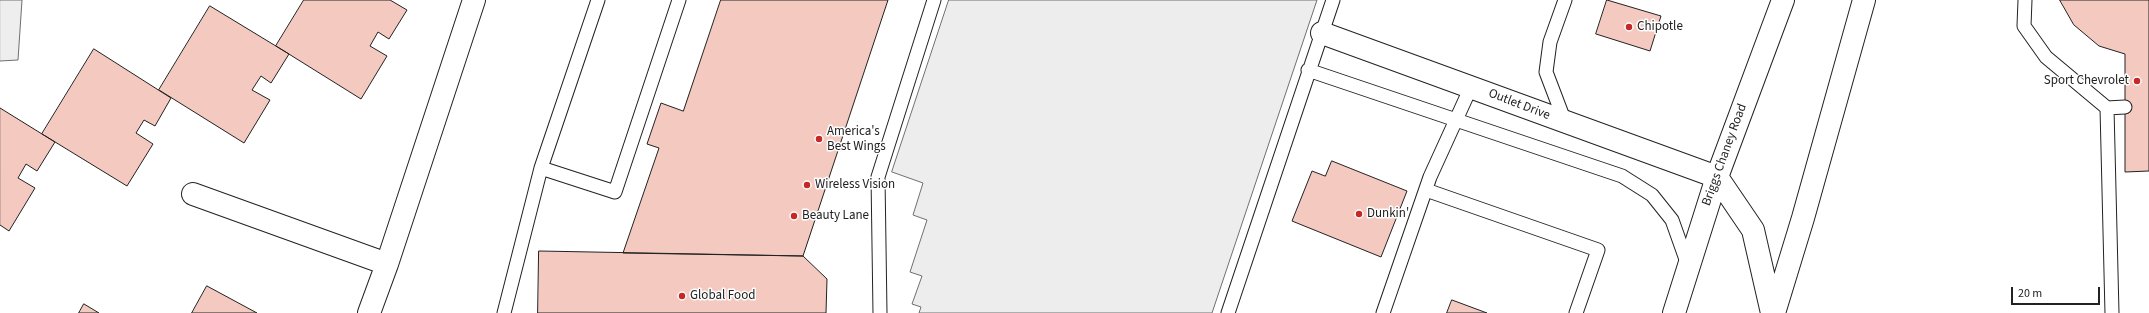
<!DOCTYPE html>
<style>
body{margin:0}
#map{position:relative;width:2149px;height:313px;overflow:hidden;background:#fff;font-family:"Source Sans 3",sans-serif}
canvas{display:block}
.scale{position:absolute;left:2011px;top:287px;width:89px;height:18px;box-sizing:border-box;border:2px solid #222;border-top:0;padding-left:5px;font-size:12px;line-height:14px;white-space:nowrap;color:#222;-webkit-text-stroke:3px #fff;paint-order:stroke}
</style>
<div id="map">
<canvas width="2149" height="313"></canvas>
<div class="scale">20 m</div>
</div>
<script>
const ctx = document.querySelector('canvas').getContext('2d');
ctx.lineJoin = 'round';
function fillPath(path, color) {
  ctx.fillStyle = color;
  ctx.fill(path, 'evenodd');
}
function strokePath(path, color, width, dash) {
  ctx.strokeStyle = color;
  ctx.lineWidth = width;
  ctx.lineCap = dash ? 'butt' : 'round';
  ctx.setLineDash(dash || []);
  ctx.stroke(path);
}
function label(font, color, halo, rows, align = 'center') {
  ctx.font = font + ' "Source Sans 3",sans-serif';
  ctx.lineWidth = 3;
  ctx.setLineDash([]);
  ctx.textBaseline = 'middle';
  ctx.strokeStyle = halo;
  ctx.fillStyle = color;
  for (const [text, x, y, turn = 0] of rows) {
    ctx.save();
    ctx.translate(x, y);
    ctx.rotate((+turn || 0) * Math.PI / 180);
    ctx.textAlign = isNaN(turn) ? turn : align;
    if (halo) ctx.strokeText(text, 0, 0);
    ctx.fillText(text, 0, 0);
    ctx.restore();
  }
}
const green = new Path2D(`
 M0 0H22L18 60 0 61Z`);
const parking = new Path2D(`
 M949 0H1317L1212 313H919L921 307 912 304 922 276 910 272 927 220 913 215 923 183 892 172Z`);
const building = new Path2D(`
 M304 0H390L407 10 389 39 378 32 370 46 387 56 361 99 276 46Z
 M721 0H888L803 256 623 253 659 148 647 144 661 103 683 111Z
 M1607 0 1661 16 1650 51 1596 34Z
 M2060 0H2149V171L2125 172V54L2099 46 2074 25Z
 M210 6 289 54 271 83 261 76 252 90 270 100 244 143 159 90Z
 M94 49 171 98 155 126 144 120 136 133 153 144 127 186 42 134Z
 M0 108 55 142 37 171 26 164 18 178 35 188 9 231 0 225Z
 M1332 161 1407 191 1381 257 1292 221 1312 171 1325 176Z
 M539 251 803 256 827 279 826 313H538Z
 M207 286 257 313H192Z
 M1452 300 1487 313H1447Z
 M84 304 99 313H79Z`);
const lane = new Path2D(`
 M598 0 541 168 615 192 679 0
 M2025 0 2024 26 2046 57 2107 108 2112 313
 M1308 70 1622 176 1652 195 1672 220 1688 265
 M2107 108 2125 107
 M1565 122 1546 72 1550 42 1565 0
 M1426 190 1598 250 1576 313
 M504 313 541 168
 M880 313 878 177 934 0
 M1228 313 1333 0
 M1383 313 1430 177 1471 87`);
const street = new Path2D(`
 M1322 33 1717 177
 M193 194 387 264
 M369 313 387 264 474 0`);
const secondary = new Path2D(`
 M1717 177 1753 230 1772 313
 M1674 313 1717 177 1783 0
 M1774 313 1803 218 1864 0`);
const markers = [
 [1629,27,4,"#c62828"],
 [2137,81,4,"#c62828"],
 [819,139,4,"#c62828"],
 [807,185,4,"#c62828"],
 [1359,214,4,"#c62828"],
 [794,216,4,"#c62828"],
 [682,296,4,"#c62828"]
];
const poiNames = [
 ["Chipotle",1637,27],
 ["Sport Chevrolet",2129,81,"right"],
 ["America's",827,132],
 ["Best Wings",827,147],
 ["Wireless Vision",815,185],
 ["Dunkin'",1367,214],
 ["Beauty Lane",802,216],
 ["Global Food",690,296]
];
const streetNames = [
 ["Outlet Drive",1519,105,21],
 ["Briggs Chaney Road",1725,155,-70]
];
fillPath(green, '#eee');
strokePath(green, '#6f6f6f', 1);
fillPath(parking, '#ededed');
strokePath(parking, '#6f6f6f', 1);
fillPath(building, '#f3c9c0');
strokePath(building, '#222', 1);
strokePath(lane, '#222', 15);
strokePath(street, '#222', 24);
strokePath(secondary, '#222', 24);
strokePath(lane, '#fff', 13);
strokePath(street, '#fff', 22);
strokePath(secondary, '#fff', 22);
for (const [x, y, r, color] of markers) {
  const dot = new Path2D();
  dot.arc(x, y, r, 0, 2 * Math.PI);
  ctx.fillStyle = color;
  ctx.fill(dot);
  strokePath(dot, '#fff', 1.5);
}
label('13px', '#222', '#fff', poiNames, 'left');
label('13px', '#222', '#fff', streetNames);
</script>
